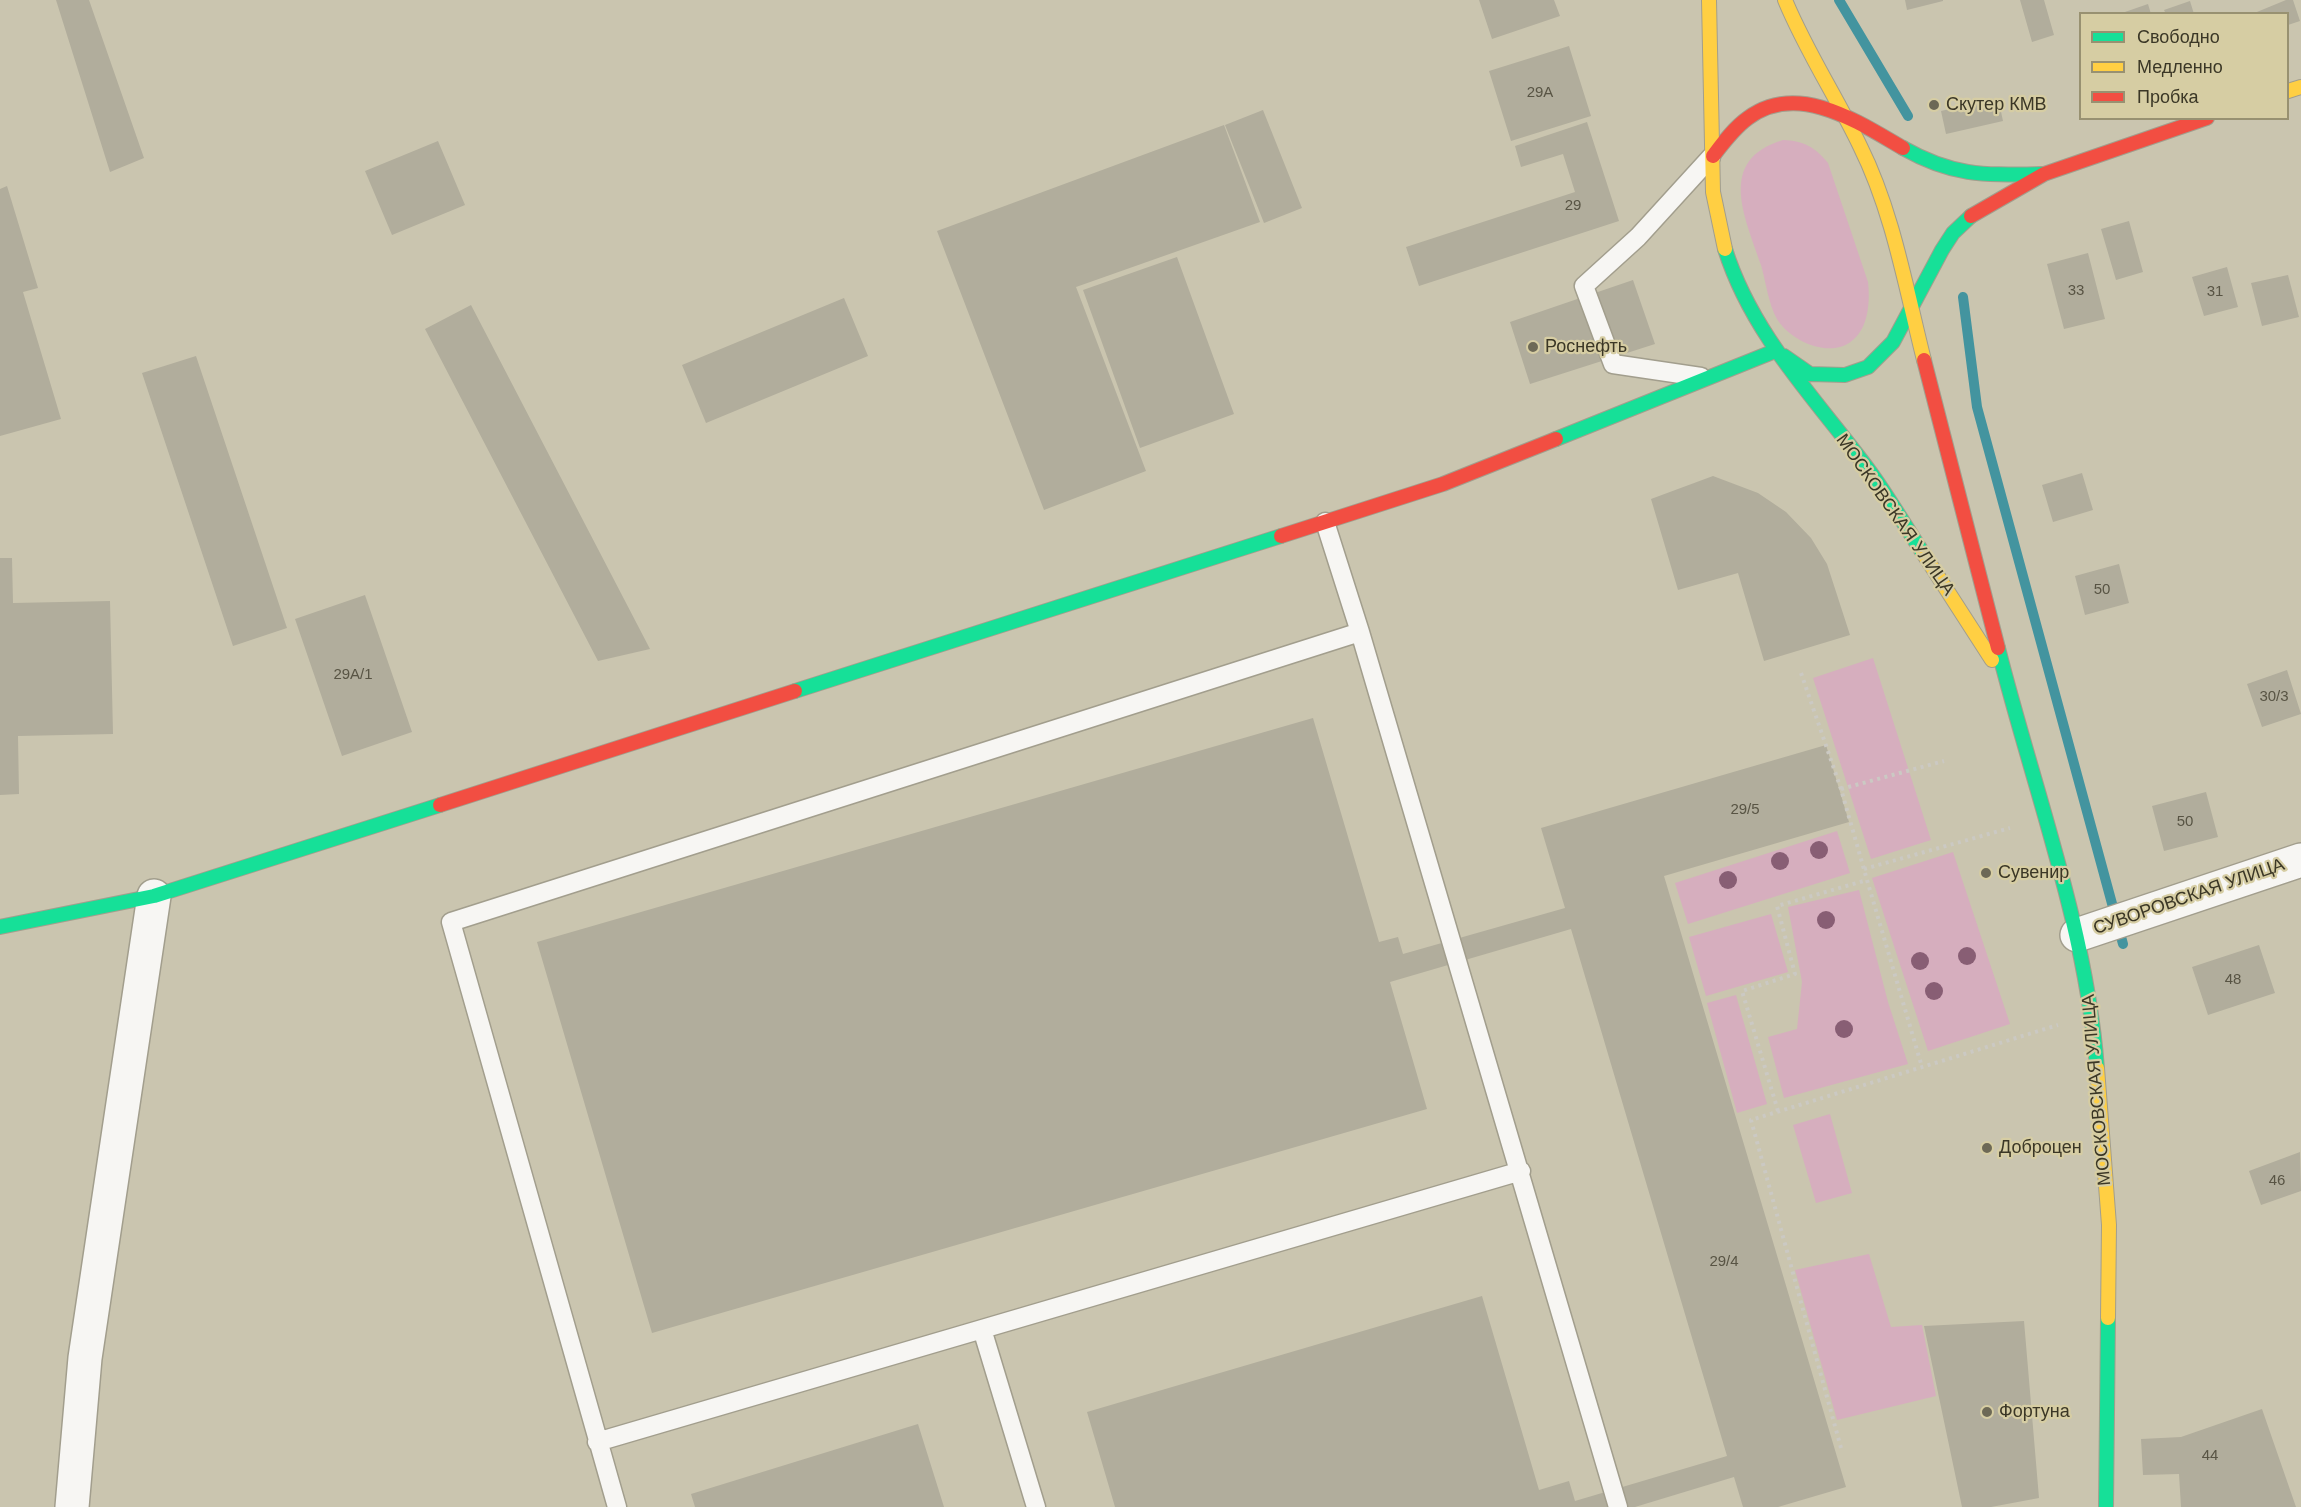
<!DOCTYPE html>
<meta charset="utf-8">
<style>
body{margin:0}
#map{position:relative;width:2301px;height:1507px;overflow:hidden;background:#cac5af;font-family:Helvetica,sans-serif}
canvas{display:block}
.legend{position:absolute;left:2079px;top:12px;width:210px;height:108px;box-sizing:border-box;background:#d6cda3;border:2px solid #989171;margin:0;padding:8px 10px;list-style:none;font-size:18px;color:#3b3726}
.legend li{display:flex;align-items:center;gap:12px;height:30px}
.legend b{width:30px;border:2px solid #989171}
</style>
<div id="map">
<canvas width="2301" height="1507"></canvas>
<ul class="legend">
<li><b style="height:8px;background:#16e098"></b>Свободно</li>
<li><b style="height:8px;background:#ffcf43"></b>Медленно</li>
<li><b style="height:8px;background:#f24e42"></b>Пробка</li>
</ul>
</div>
<script>
const ctx = document.querySelector('canvas').getContext('2d');
ctx.lineJoin = 'round';
function fillPath(path, color) {
  ctx.fillStyle = color;
  ctx.fill(path, 'evenodd');
}
function strokePath(path, color, width, dash) {
  ctx.strokeStyle = color;
  ctx.lineWidth = width;
  ctx.lineCap = dash ? 'butt' : 'round';
  ctx.setLineDash(dash || []);
  ctx.stroke(path);
}
function label(font, color, halo, rows, align = 'center') {
  ctx.font = font + ' Helvetica,sans-serif';
  ctx.lineWidth = 4.5;
  ctx.setLineDash([]);
  ctx.textBaseline = 'middle';
  ctx.strokeStyle = halo;
  ctx.fillStyle = color;
  for (const [text, x, y, turn = 0] of rows) {
    ctx.save();
    ctx.translate(x, y);
    ctx.rotate((+turn || 0) * Math.PI / 180);
    ctx.textAlign = isNaN(turn) ? turn : align;
    if (halo) ctx.strokeText(text, 0, 0);
    ctx.fillText(text, 0, 0);
    ctx.restore();
  }
}
const green = new Path2D(`
 M1783 140C1804 141 1815 147 1828 163L1868 282C1870 299 1869 325 1855 338 1834 360 1794 343 1779 322 1769 308 1766 282 1761 265 1745 217 1716 160 1783 140Z
 M1873 658 1931 840 1871 859 1813 678Z
 M1837 831 1850 873 1688 924 1675 883Z
 M1953 852 2010 1024 1928 1051 1872 878Z
 M1859 890 1888 1002 1908 1064 1784 1098 1768 1037 1797 1029 1802 982 1788 907Z
 M1771 914 1788 972 1706 996 1689 937Z
 M1736 995 1767 1104 1737 1113 1707 1003Z
 M1830 1114 1852 1193 1816 1203 1793 1125Z
 M1869 1254 1891 1327 1922 1325 1936 1396 1837 1420 1795 1270Z`);
const stream = new Path2D(`
 M1839 0 1908 116
 M1963 297 1977 407 2123 944`);
const building = new Path2D(`
 M56 0H89L144 158 110 172Z
 M1479 0H1554L1560 16 1492 39Z
 M1905 0H1943V1L1907 10Z
 M2020 0H2044L2054 35 2032 42Z
 M2286 0H2293L2300 21 2288 25V14H2252Z
 M2190 1 2194 14H2166L2164 10Z
 M2148 4 2151 14H2122V13Z
 M1569 46 1591 116 1511 141 1489 71Z
 M1998 98 2003 121 1946 134 1941 111Z
 M1263 110 1302 208 1264 223 1225 125Z
 M1587 122 1619 221 1419 286 1406 247 1575 192 1563 154 1521 167 1515 146Z
 M1224 125 1260 222 1076 287 1146 471 1044 510 937 231Z
 M438 141 465 205 392 235 365 171Z
 M7 186 38 288 23 292 61 419 0 436V189Z
 M2129 221 2143 272 2116 280 2101 229Z
 M2088 253 2105 319 2064 329 2047 264Z
 M1177 257 1234 414 1140 448 1083 290Z
 M2227 267 2238 307 2204 316 2192 277Z
 M2288 275 2299 317 2262 326 2251 283Z
 M1633 280 1655 344 1530 384 1510 322Z
 M844 298 868 356 706 423 682 365Z
 M471 305 650 649 598 661 425 329Z
 M196 356 287 628 233 646 142 373Z
 M2082 473 2093 510 2053 522 2042 485Z
 M1713 476 1758 493 1786 512 1811 538 1827 564 1850 635 1764 661 1738 573 1678 590 1651 499Z
 M0 558H12L13 603 110 601 113 734 18 736 19 794 0 795Z
 M2119 564 2129 603 2085 615 2075 576Z
 M365 595 412 732 342 756 295 619Z
 M2287 670 2301 714 2262 727 2247 684Z
 M1313 718 1379 942 1398 937 1403 954 1565 908 1541 828 1826 745 1849 822 1664 876 1846 1487 1778 1507H1743L1734 1477 1635 1507H1115L1087 1412 1482 1296 1539 1490 1569 1481 1575 1501 1727 1456 1571 929 1390 982 1427 1109 652 1333 537 942Z
 M2206 792 2218 837 2164 851 2152 806Z
 M2259 945 2275 993 2208 1015 2192 967Z
 M2300 1152 2301 1191 2261 1205 2249 1171Z
 M2024 1321 2039 1498 1991 1507H1962L1924 1326Z
 M2262 1409 2296 1507H2181L2179 1474 2143 1475 2141 1439 2181 1437Z
 M918 1424 944 1507H695L691 1494Z`);
const path = new Path2D(`
 M1801 673 1841 789 1867 880
 M1841 789 1944 761
 M1864 869 2010 828
 M1778 1111 1742 991 1795 974 1777 906 1867 880 1922 1067
 M1841 1448 1751 1120 2058 1025`);
const lane = new Path2D(`
 M1701 377 1613 364 1584 286 1638 237 1711 157
 M1325 522 1360 632
 M982 1329 1036 1507
 M597 1442 1521 1171
 M617 1507 451 922 1360 632 1618 1507`);
const street = new Path2D(`
 M2077 935 2301 860
 M72 1507 85 1358 154 896`);
const fast = new Path2D(`
 M1903 148C1954 177 1986 175 2042 174
 M1725 249C1752 335 1815 398 1868 469 1888 496 1905 526 1923 553
 M1784 356 1810 374 1845 375 1868 367 1893 342 1942 250 1953 233 1971 216
 M1556 439 1775 351
 M1998 648C2033 787 2086 925 2097 1068
 M795 691 1281 536
 M0 927 154 896 440 805
 M2106 1507 2108 1318`);
const slow = new Path2D(`
 M1709 0 1713 192 1725 249
 M1785 0C1806 51 1836 96 1860 146 1893 212 1906 289 1924 360
 M2288 91 2301 87
 M1923 553 1992 660
 M2097 1068 2109 1225 2108 1318`);
const jam = new Path2D(`
 M1713 156C1723 143 1734 128 1748 118 1798 81 1858 122 1903 148
 M1971 216 2044 174 2207 118
 M1924 360 1998 648
 M1281 536 1443 484 1556 439
 M440 805 795 691`);
const trees = [
 [1819,850],
 [1780,861],
 [1728,880],
 [1826,920],
 [1967,956],
 [1920,961],
 [1934,991],
 [1844,1029]
];
const markers = [
 [1934,105,6,"#6d6956"],
 [1533,347,6,"#6d6956"],
 [1986,873,6,"#6d6956"],
 [1987,1148,6,"#6d6956"],
 [1987,1412,6,"#6d6956"]
];
const numberNames = [
 ["29А",1540,93],
 ["29",1573,206],
 ["33",2076,291],
 ["31",2215,292],
 ["50",2102,590],
 ["29А/1",353,675],
 ["30/3",2274,697],
 ["29/5",1745,810],
 ["50",2185,822],
 ["48",2233,980],
 ["46",2277,1181],
 ["29/4",1724,1262],
 ["44",2210,1456]
];
const poiNames = [
 ["Скутер КМВ",1946,105],
 ["Роснефть",1545,347],
 ["Сувенир",1998,873],
 ["Доброцен",1999,1148],
 ["Фортуна",1999,1412]
];
const streetNames = [
 ["МОСКОВСКАЯ УЛИЦА",1895,515,55],
 ["СУВОРОВСКАЯ УЛИЦА",2189,897,-19],
 ["МОСКОВСКАЯ УЛИЦА",2097,1090,-95]
];
fillPath(green, '#d6aebe');
strokePath(stream, '#43949f', 10);
fillPath(building, '#b1ad9c');
strokePath(lane, '#a29e8d', 21);
strokePath(street, '#a29e8d', 36);
strokePath(fast, '#a29e8d', 16);
strokePath(slow, '#a29e8d', 16);
strokePath(jam, '#a29e8d', 16);
strokePath(path, '#cbc9c3', 4, [3, 4.5]);
strokePath(lane, '#f7f6f3', 18);
strokePath(street, '#f7f6f3', 33);
strokePath(fast, '#16e098', 14);
strokePath(slow, '#ffcf43', 14);
strokePath(jam, '#f24e42', 14);
ctx.fillStyle = '#885e74';
for (const [x, y] of trees) {
  ctx.beginPath();
  ctx.arc(x, y, 9, 0, 2 * Math.PI);
  ctx.fill();
}
for (const [x, y, r, color] of markers) {
  const dot = new Path2D();
  dot.arc(x, y, r, 0, 2 * Math.PI);
  ctx.fillStyle = color;
  ctx.fill(dot);
  strokePath(dot, '#d6cda3', 2);
}
label('15px', '#585444', null, numberNames);
label('18px', '#3b3726', '#d6cda3', poiNames, 'left');
label('18px', '#3b3726', '#d6cda3', streetNames);
</script>
